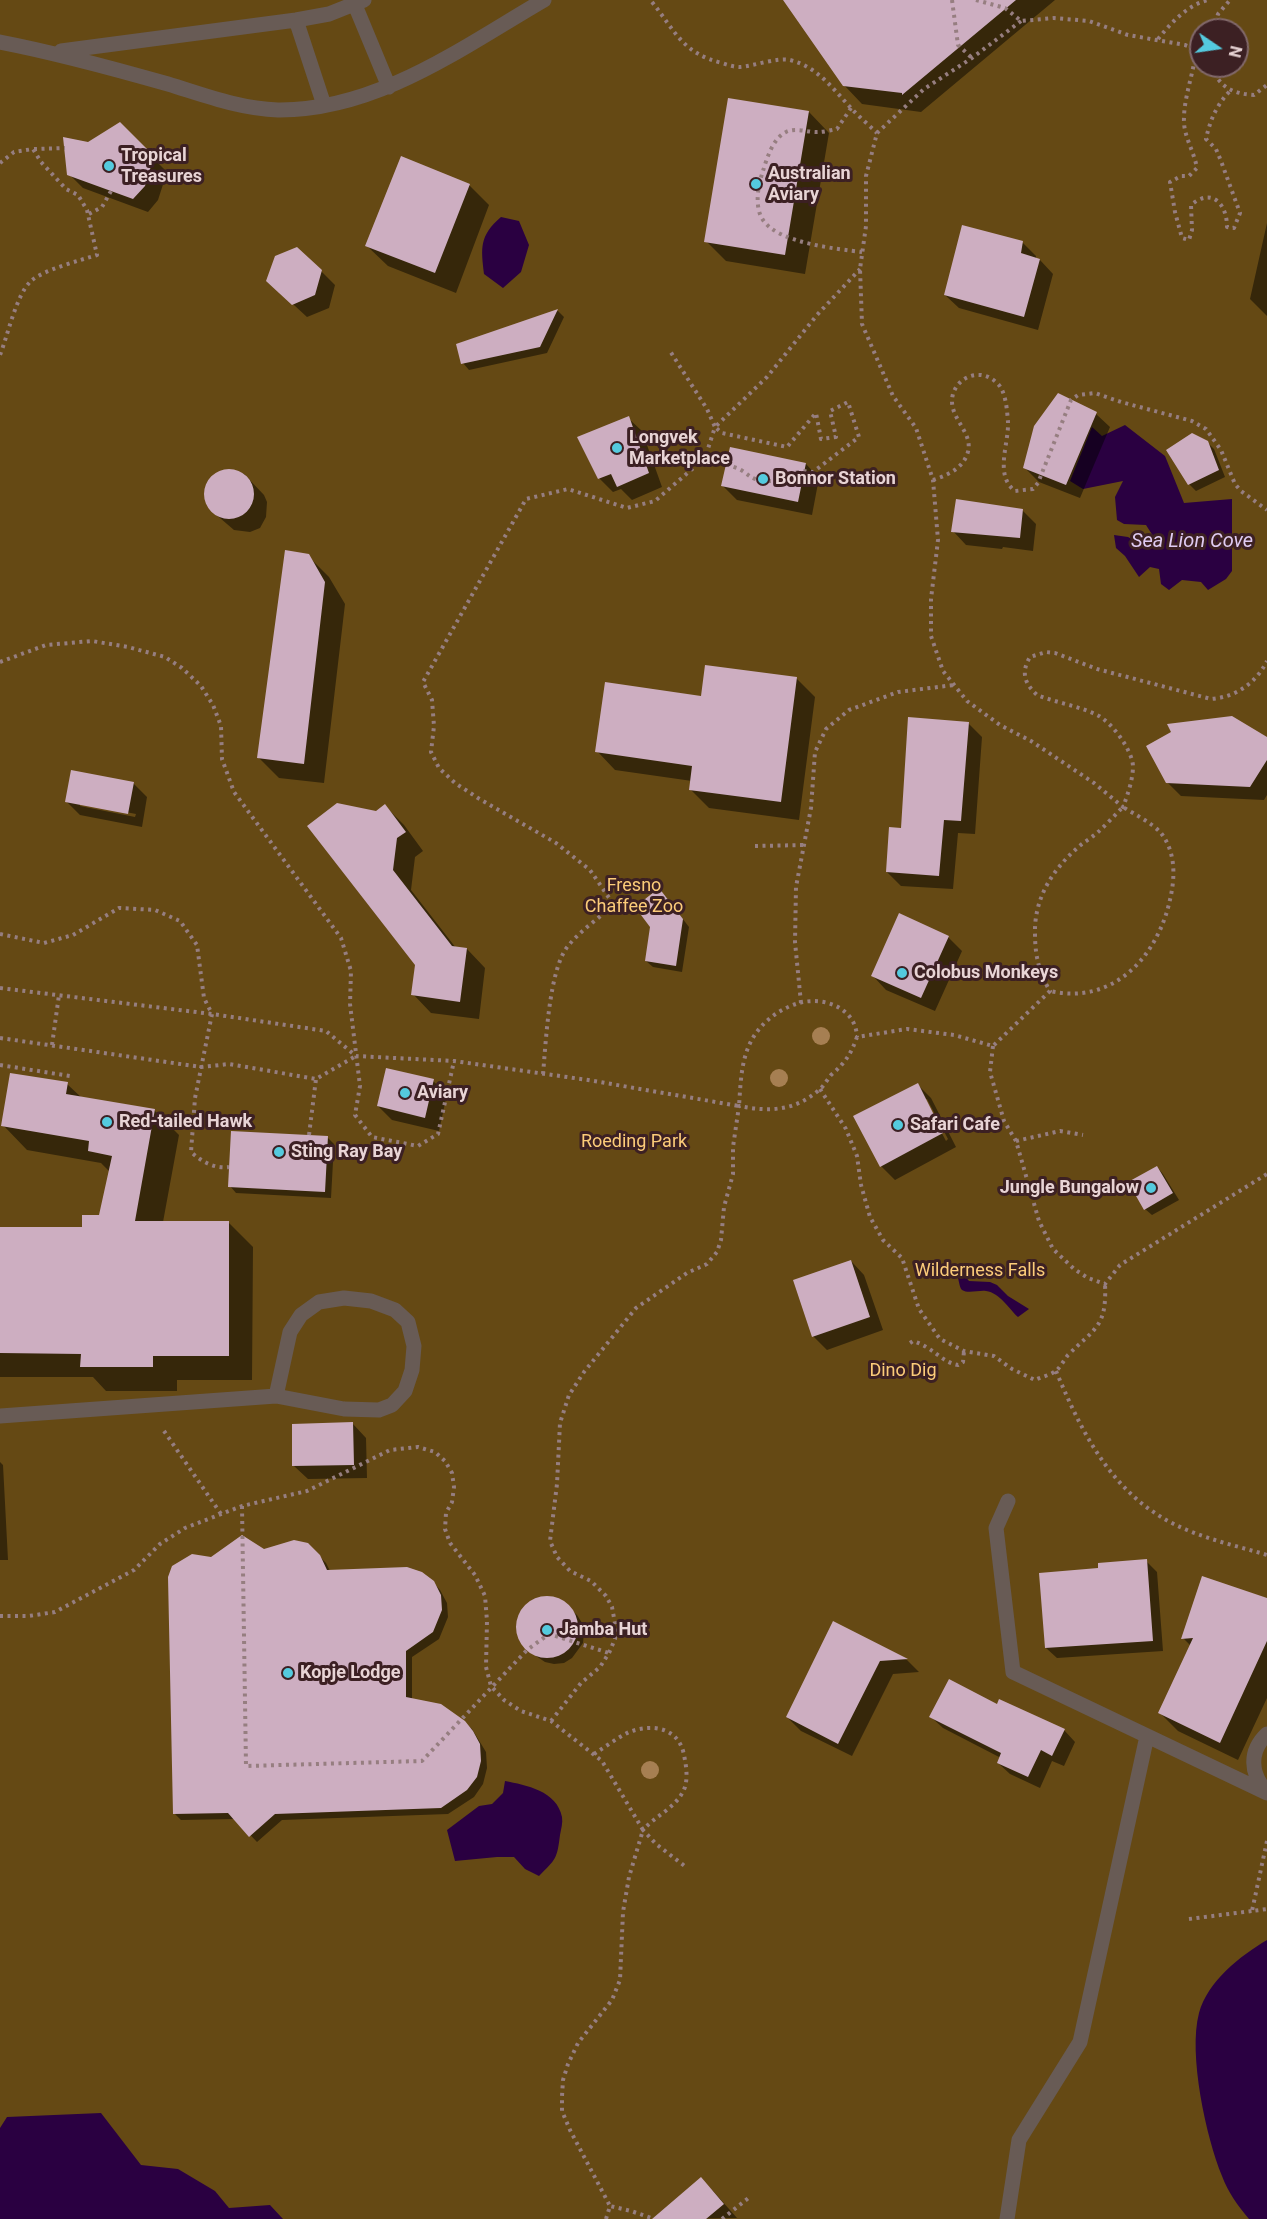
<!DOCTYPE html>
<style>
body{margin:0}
#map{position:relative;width:1267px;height:2219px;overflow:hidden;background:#3c2023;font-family:Roboto,sans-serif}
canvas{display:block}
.north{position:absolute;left:1189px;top:18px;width:60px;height:60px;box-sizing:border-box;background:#3c2023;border:2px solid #81686a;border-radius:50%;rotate:103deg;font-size:16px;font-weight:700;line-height:24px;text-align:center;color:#e8d4d5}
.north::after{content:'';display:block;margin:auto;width:21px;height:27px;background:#54cade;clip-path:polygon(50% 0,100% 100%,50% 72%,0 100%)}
</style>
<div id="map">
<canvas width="1267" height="2219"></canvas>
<div class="north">N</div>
</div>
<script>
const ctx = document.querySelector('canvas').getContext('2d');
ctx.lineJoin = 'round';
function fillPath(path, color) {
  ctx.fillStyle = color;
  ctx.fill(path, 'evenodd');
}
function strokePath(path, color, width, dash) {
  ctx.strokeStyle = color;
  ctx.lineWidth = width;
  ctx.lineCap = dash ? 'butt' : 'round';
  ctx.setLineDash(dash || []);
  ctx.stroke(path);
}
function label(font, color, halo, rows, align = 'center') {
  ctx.font = font + ' Roboto,sans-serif';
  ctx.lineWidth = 6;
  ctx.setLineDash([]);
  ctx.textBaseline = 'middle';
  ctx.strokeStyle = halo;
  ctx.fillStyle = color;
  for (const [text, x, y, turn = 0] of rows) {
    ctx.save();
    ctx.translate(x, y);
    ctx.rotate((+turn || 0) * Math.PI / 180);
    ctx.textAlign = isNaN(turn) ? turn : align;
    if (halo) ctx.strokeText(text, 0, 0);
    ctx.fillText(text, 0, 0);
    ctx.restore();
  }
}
const green = new Path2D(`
 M0 0H1267V2219H0ZM1201 30H1237V66H1201Z`);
const water = new Path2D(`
 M501 217 519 221 529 245 521 272 503 288 484 274C481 248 479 236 501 217Z
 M1125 425 1165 456 1184 503 1232 499V571L1226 579 1208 590 1201 582 1182 580 1169 590 1161 584 1159 569 1150 567 1139 577 1125 556 1116 548 1114 535 1128 537 1137 542 1153 536 1146 525 1124 524 1117 520 1115 497 1123 481 1083 489 1070 481 1092 427 1102 436Z
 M955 1264 969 1281 990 1282 997 1285 1008 1296 1029 1309 1018 1317C1009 1309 1000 1293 986 1291 979 1290 968 1294 962 1290 959 1288 959 1277 956 1273L949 1276 944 1273 948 1265Z
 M505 1781C526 1785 557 1791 562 1817 563 1823 561 1829 560 1835 557 1859 556 1859 539 1876L525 1869 514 1857H497L455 1861 447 1830 479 1806 492 1804 503 1793Z
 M1267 1940V2219H1249C1238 2206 1228 2192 1222 2176 1206 2137 1188 2054 1199 2013 1208 1981 1240 1956 1267 1940Z
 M101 2113 141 2165 178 2169 215 2191 229 2208 270 2205 283 2219H0V2128L7 2117Z`);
const shadow = new Path2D(`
 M785 0H1055L921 112 862 104 844 85Z
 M809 112 829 133 805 274 726 261 706 241Z
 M119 124 167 172 158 200 148 212 83 188 69 174 88 144Z
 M469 185 489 205 456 293 388 266 367 246Z
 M1267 223V316L1250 299Z
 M1023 243 1036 256V259L1040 260 1053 274 1038 330 959 308 945 295Z
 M321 271 335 285 329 308 307 317 282 294Z
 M558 311 564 317 547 353 469 370 463 363 458 345Z
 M1096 414 1110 427 1080 498 1039 482 1025 468Z
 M628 418 642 431 662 487 632 500 621 489 613 492 599 478Z
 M1207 442 1214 449 1225 477 1196 491 1189 484Z
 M806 464 819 478 812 515 737 500 723 486Z
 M220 471H236L244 474 264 495 267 502 266 517 260 528 250 532 234 530 213 512 206 499 208 483Z
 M1022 510 1036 524 1033 551 1003 547 1002 549 966 545 953 531Z
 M308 556 329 577 345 604 324 783 279 778 258 757Z
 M797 679 815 697 799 820 709 808 691 790 692 781 615 770 597 751 702 698Z
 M968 723 982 737 975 834 958 833 953 889 901 886 887 872 902 829Z
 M1267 739V795L1264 800 1181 796 1167 782Z
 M133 783 147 797 142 827 80 815 66 801ZM80 803 136 814 135 817 80 806Z
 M385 806 404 825 423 851 415 857 411 890 456 948 467 949 485 968 479 1019 431 1013 413 994 417 965 376 813Z
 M665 896 689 927 682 972 653 967 646 961Z
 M948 937 962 951 935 1011 886 990 873 976Z
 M433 1081 447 1094 439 1131 392 1120 378 1106Z
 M67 1084 82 1098 154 1110 179 1135 163 1222 229 1223 253 1247 252 1380H177V1391H106L93 1377H0V1228H83L100 1216 110 1172 101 1163 27 1150 3 1125Z
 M917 1084 931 1098 956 1147 895 1180 881 1166ZM924 1099H927L948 1139 946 1141Z
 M328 1138 334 1144 331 1198 236 1193 230 1186Z
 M1157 1167 1163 1174 1179 1200 1152 1215 1145 1209Z
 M851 1261 864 1275 883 1330 827 1350 813 1336Z
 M353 1424 366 1438 367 1478 308 1479 294 1466Z
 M0 1462 3 1465 8 1560H0Z
 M308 1545 326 1563 330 1571 433 1582 440 1590 447 1603 448 1617 439 1639 412 1657V1700L464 1722 472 1729 486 1752 487 1768 483 1784 474 1797 448 1814 282 1820 257 1842 235 1819 181 1820 175 1814 212 1559Z
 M1146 1561 1157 1572 1163 1651 1057 1658 1046 1648 1100 1569Z
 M543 1598 562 1602 577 1615 582 1623 584 1633 583 1643 572 1658 564 1663 554 1664 545 1662 536 1656 519 1634 518 1624 526 1607 533 1601Z
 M1267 1599V1698L1238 1760 1178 1731 1160 1713 1191 1646 1183 1638Z
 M834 1623 907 1660 919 1672 893 1674 852 1756 801 1731 787 1717Z
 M998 1706 1064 1730 1075 1742 1064 1766 1052 1761 1040 1788 1010 1774 998 1763 1001 1758 943 1728 931 1717Z
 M701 2179 714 2192 737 2218 673 2219Z`);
const building = new Path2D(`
 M783 0H1016L902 95V93L843 86Z
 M728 98 809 111 785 255 704 242Z
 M120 122 154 156 145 186 133 199 67 175 63 137 88 142Z
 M401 156 470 184 435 273 365 246Z
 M962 225 1023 241 1021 253 1040 259 1024 317 944 295Z
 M297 247 322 270 315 295 292 305 266 281 275 256Z
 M558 309 540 347 461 364 456 344Z
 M1058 393 1097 412 1066 485 1023 468 1034 426Z
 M629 416 649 473 617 487 611 474 598 479 577 437Z
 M1192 433 1208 441 1219 470 1188 485 1166 450Z
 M730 447 806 463 798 502 721 486Z
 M204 494a25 25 0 1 1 50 0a25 25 0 1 1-50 0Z
 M956 499 1023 509 1020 538 951 532Z
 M285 550 309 554 325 582 304 764 257 758Z
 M705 665 797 677 781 802 689 790 692 766 595 752 605 682 701 696Z
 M1232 716 1267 737V760L1250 787 1166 783 1146 746 1171 732 1167 724Z
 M908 717 969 722 961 821 944 820 939 876 886 872 889 827 901 828Z
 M71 770 134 782 128 814 65 802Z
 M337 803 376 811 385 804 406 832 397 838 393 870 452 946 467 948 460 1002 411 995 415 965 307 826Z
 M659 888 683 919 676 966 645 961 650 927 635 907Z
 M899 913 949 936 921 998 871 976Z
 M386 1068 434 1079 425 1118 377 1106Z
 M10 1073 68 1082 66 1094 155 1109 135 1221H229V1356H153V1367H80L81 1354 0 1353V1227H82V1215H99L112 1156 88 1151 89 1141 1 1126Z
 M918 1083 943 1133 880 1167 853 1116Z
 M231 1131 328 1136 325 1192 228 1187Z
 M1157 1166 1173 1193 1144 1210 1128 1182Z
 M851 1260 870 1317 812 1337 793 1280Z
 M353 1422 354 1465 292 1466V1424Z
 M242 1535 264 1549 294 1540 308 1543 320 1555 327 1570 407 1567 422 1572 434 1581 441 1595 442 1610 433 1632 406 1651V1697L441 1704 465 1721 473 1731 480 1744 481 1761 477 1777 467 1790 441 1808 275 1814 249 1837 228 1813 173 1814 168 1577 172 1566 192 1554 211 1557Z
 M1147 1559 1153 1641 1045 1648 1039 1573 1098 1568V1563Z
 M1202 1576 1267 1598V1641L1220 1743 1158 1713 1193 1638 1181 1639Z
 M516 1627a31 31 0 1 1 62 0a31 31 0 1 1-62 0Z
 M833 1621 908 1659 880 1661 838 1744 786 1717Z
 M949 1679 997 1704 999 1699 1065 1729 1052 1756 1041 1750 1028 1777 997 1763 1001 1753 929 1717Z
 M701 2177 724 2204 706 2219H652Z`);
const path = new Path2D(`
 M952 0 958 45 972 58
 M976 0 1005 8 1021 21 1054 18 1089 21 1128 35 1185 45 1196 49C1194 74 1183 98 1184 123 1185 138 1194 152 1197 168L1189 176H1181L1170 182 1175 212 1182 238 1189 240 1192 230 1191 205C1212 187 1227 204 1227 227L1234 228 1240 213 1221 161 1216 149 1206 139C1210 120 1217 104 1231 90
 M652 2C676 32 682 53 722 63 728 65 734 67 740 67 754 66 778 57 790 60 818 67 833 89 851 108 859 117 869 125 877 133
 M1021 21 972 58 924 89 877 133 866 176V226L860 269 862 324 893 396 916 428 933 480 938 540 931 599V636L943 671 967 701 1000 725 1031 741 1094 783 1123 807C1128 794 1133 779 1133 766 1132 750 1113 724 1099 716 1080 706 1057 703 1037 695 1024 683 1021 672 1030 657L1046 652 1055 653 1097 669 1211 699C1236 697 1256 683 1267 661
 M1214 30 1218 14 1230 0
 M1158 39C1171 23 1187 5 1208 0
 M1212 66C1218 87 1234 94 1254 95L1267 85
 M851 108 837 129C831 130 824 132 819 132 809 133 796 127 786 132 773 138 767 158 763 171 758 185 754 207 763 220 778 243 837 249 862 252
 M34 149 65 148
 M0 163 14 152 33 149 41 162 66 189 78 195 87 210 97 255C81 260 43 270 31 281 16 295 8 335 0 355
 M89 214 102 207 111 191
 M705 458C716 461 726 464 737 468 750 474 749 480 767 481 787 482 791 468 813 472L859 437 848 402 830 411 836 437 821 439 816 413 787 447 722 433 715 427 767 377 817 315 860 269
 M933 480C945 476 960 470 966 457 978 433 946 419 953 394 959 375 982 368 997 383 1006 391 1007 410 1008 422 1009 444 994 475 1015 491L1033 489 1038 483 1071 400 1078 395 1095 393 1121 402 1192 421 1206 429 1221 450 1235 484 1241 491 1267 510
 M0 662 46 645 92 641 128 647 165 657 182 668 201 686 213 705 221 726 222 759 234 792 341 938 351 971 350 1004 360 1086 355 1115 372 1137 418 1146 438 1134 454 1061
 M755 846 804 845
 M0 934 44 943 73 935 119 908 155 910 180 921 197 945 204 998 212 1014 195 1098 191 1152C202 1162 215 1169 229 1167
 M0 988 212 1014 326 1031 356 1056 454 1061 588 1080 739 1106C741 1078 741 1050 760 1028 770 1016 785 1007 799 1003 824 996 856 1008 857 1037
 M801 1003 795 942 796 887 811 808 815 752 826 729 849 710 898 692 954 685
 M0 1038 201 1067 229 1064 316 1079 356 1056
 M52 1045 59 995
 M993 1046 990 1072 1004 1121 1016 1141 1039 1221 1053 1249 1074 1269 1088 1278 1105 1284 1120 1265 1267 1174
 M0 1065 70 1076
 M543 1074C546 1042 549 969 568 946 581 930 599 918 614 905L590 870 556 843 478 798 455 783 439 768 431 752 434 726 432 700 423 682 526 499 568 489 627 508 655 501 705 458 715 427 707 409 670 351
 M820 1089 846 1129 857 1156 861 1185 870 1217 883 1240 902 1258 919 1309 940 1339 964 1351 994 1356 1012 1369 1035 1380C1041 1377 1051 1375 1057 1370 1061 1366 1064 1360 1068 1355 1095 1328 1107 1327 1105 1284
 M309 1135 316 1079
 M1016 1141 1060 1131 1083 1135
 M910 1343 913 1341C933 1347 941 1362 958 1365L963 1362 964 1351
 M1056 1371C1084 1438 1116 1501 1187 1530 1213 1541 1241 1547 1267 1555
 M164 1431 221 1514
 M242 1506 246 1766 422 1761 527 1650 549 1634 609 1653
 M0 1616H29L55 1612 134 1570 160 1544 185 1528 242 1506 307 1491 390 1450 418 1447 435 1452 445 1461 452 1473 454 1487 452 1502 446 1513 445 1529 450 1543 475 1575 485 1596 487 1621 486 1667 491 1686 504 1700 521 1711 551 1721 602 1761 643 1830 629 1877 623 1912 620 1980 612 2000 578 2043 568 2064 563 2080 562 2096V2111L570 2130 610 2206
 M551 1721 581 1683 600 1667 609 1653 615 1639 616 1629 612 1607 606 1596 591 1581 570 1571 557 1557 550 1541 557 1484 560 1423 569 1395 584 1372 636 1308 687 1273 707 1264 717 1252 721 1240 724 1207 733 1174V1147L739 1106C769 1112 795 1111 819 1090 824 1086 827 1080 831 1075 845 1063 851 1054 857 1037L907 1029 954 1035 993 1046 1050 991C1039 973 1035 955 1035 934 1034 900 1051 872 1075 850 1082 843 1090 839 1097 833 1106 825 1115 815 1123 807 1134 814 1152 823 1161 833 1177 854 1175 880 1169 904 1155 960 1111 1005 1050 991
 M594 1754C605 1747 617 1738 629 1732 653 1723 679 1728 684 1755 686 1765 688 1776 685 1787 678 1807 656 1815 643 1830L656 1844 686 1867
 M1267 1841 1252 1911 1267 1909
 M1189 1919 1252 1911
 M606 2219 610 2206 631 2211 654 2219
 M722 2219 751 2196`);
const lane = new Path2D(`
 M355 5 389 87
 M296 20 324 105
 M0 42C57 53 112 68 168 84 204 95 240 109 278 110 377 111 463 47 544 0
 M61 51 296 20 329 14 364 0
 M0 1416 276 1396 344 1409 379 1410 392 1405 405 1391 412 1370 414 1346 408 1322 395 1310 371 1301 344 1298 319 1302 301 1315 290 1332 276 1396
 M1008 1501 996 1528 1013 1672 1267 1793
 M1266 1791C1250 1773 1249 1751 1267 1734
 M1007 2219 1019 2140 1080 2042 1147 1736`);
const trees = [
 [821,1036],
 [779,1078],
 [650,1770]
];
const markers = [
 [109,166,6,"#54cade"],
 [756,184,6,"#54cade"],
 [617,448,6,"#54cade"],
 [763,479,6,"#54cade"],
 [902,973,6,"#54cade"],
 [405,1093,6,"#54cade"],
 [107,1122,6,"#54cade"],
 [898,1125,6,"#54cade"],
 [279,1152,6,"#54cade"],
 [1151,1188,6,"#54cade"],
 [547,1630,6,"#54cade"],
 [288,1673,6,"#54cade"]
];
const poiNames = [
 ["Tropical",121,156],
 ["Treasures",121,177],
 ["Australian",768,174],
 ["Aviary",768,195],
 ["Longvek",629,438],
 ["Marketplace",629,459],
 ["Bonnor Station",775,479],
 ["Colobus Monkeys",914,973],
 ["Aviary",417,1093],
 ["Red-tailed Hawk",119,1122],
 ["Safari Cafe",910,1125],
 ["Sting Ray Bay",291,1152],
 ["Jungle Bungalow",1139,1188,"right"],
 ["Jamba Hut",559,1630],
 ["Kopje Lodge",300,1673]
];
const parkNames = [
 ["Fresno",634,886],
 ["Chaffee Zoo",634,907],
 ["Roeding Park",634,1142],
 ["Wilderness Falls",980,1271],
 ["Dino Dig",903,1371]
];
const waterNames = [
 ["Sea Lion Cove",1192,542]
];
fillPath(green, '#654914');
fillPath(water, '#2a0041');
fillPath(shadow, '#0007');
fillPath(building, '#cdaec1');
strokePath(path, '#967e80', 4, [3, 4.5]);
strokePath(lane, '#685b55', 15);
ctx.fillStyle = '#a67f52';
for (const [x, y] of trees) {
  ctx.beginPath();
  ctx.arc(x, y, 9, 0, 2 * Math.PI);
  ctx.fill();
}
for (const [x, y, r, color] of markers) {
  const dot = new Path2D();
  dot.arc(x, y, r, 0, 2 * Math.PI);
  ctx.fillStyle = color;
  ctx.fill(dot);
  strokePath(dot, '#3c2023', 2);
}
label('bold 18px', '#e8d4d5', '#3c2023', poiNames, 'left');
label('18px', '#fccc79', '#3c2023', parkNames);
label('italic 20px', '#dfcbf2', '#3c2023', waterNames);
</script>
